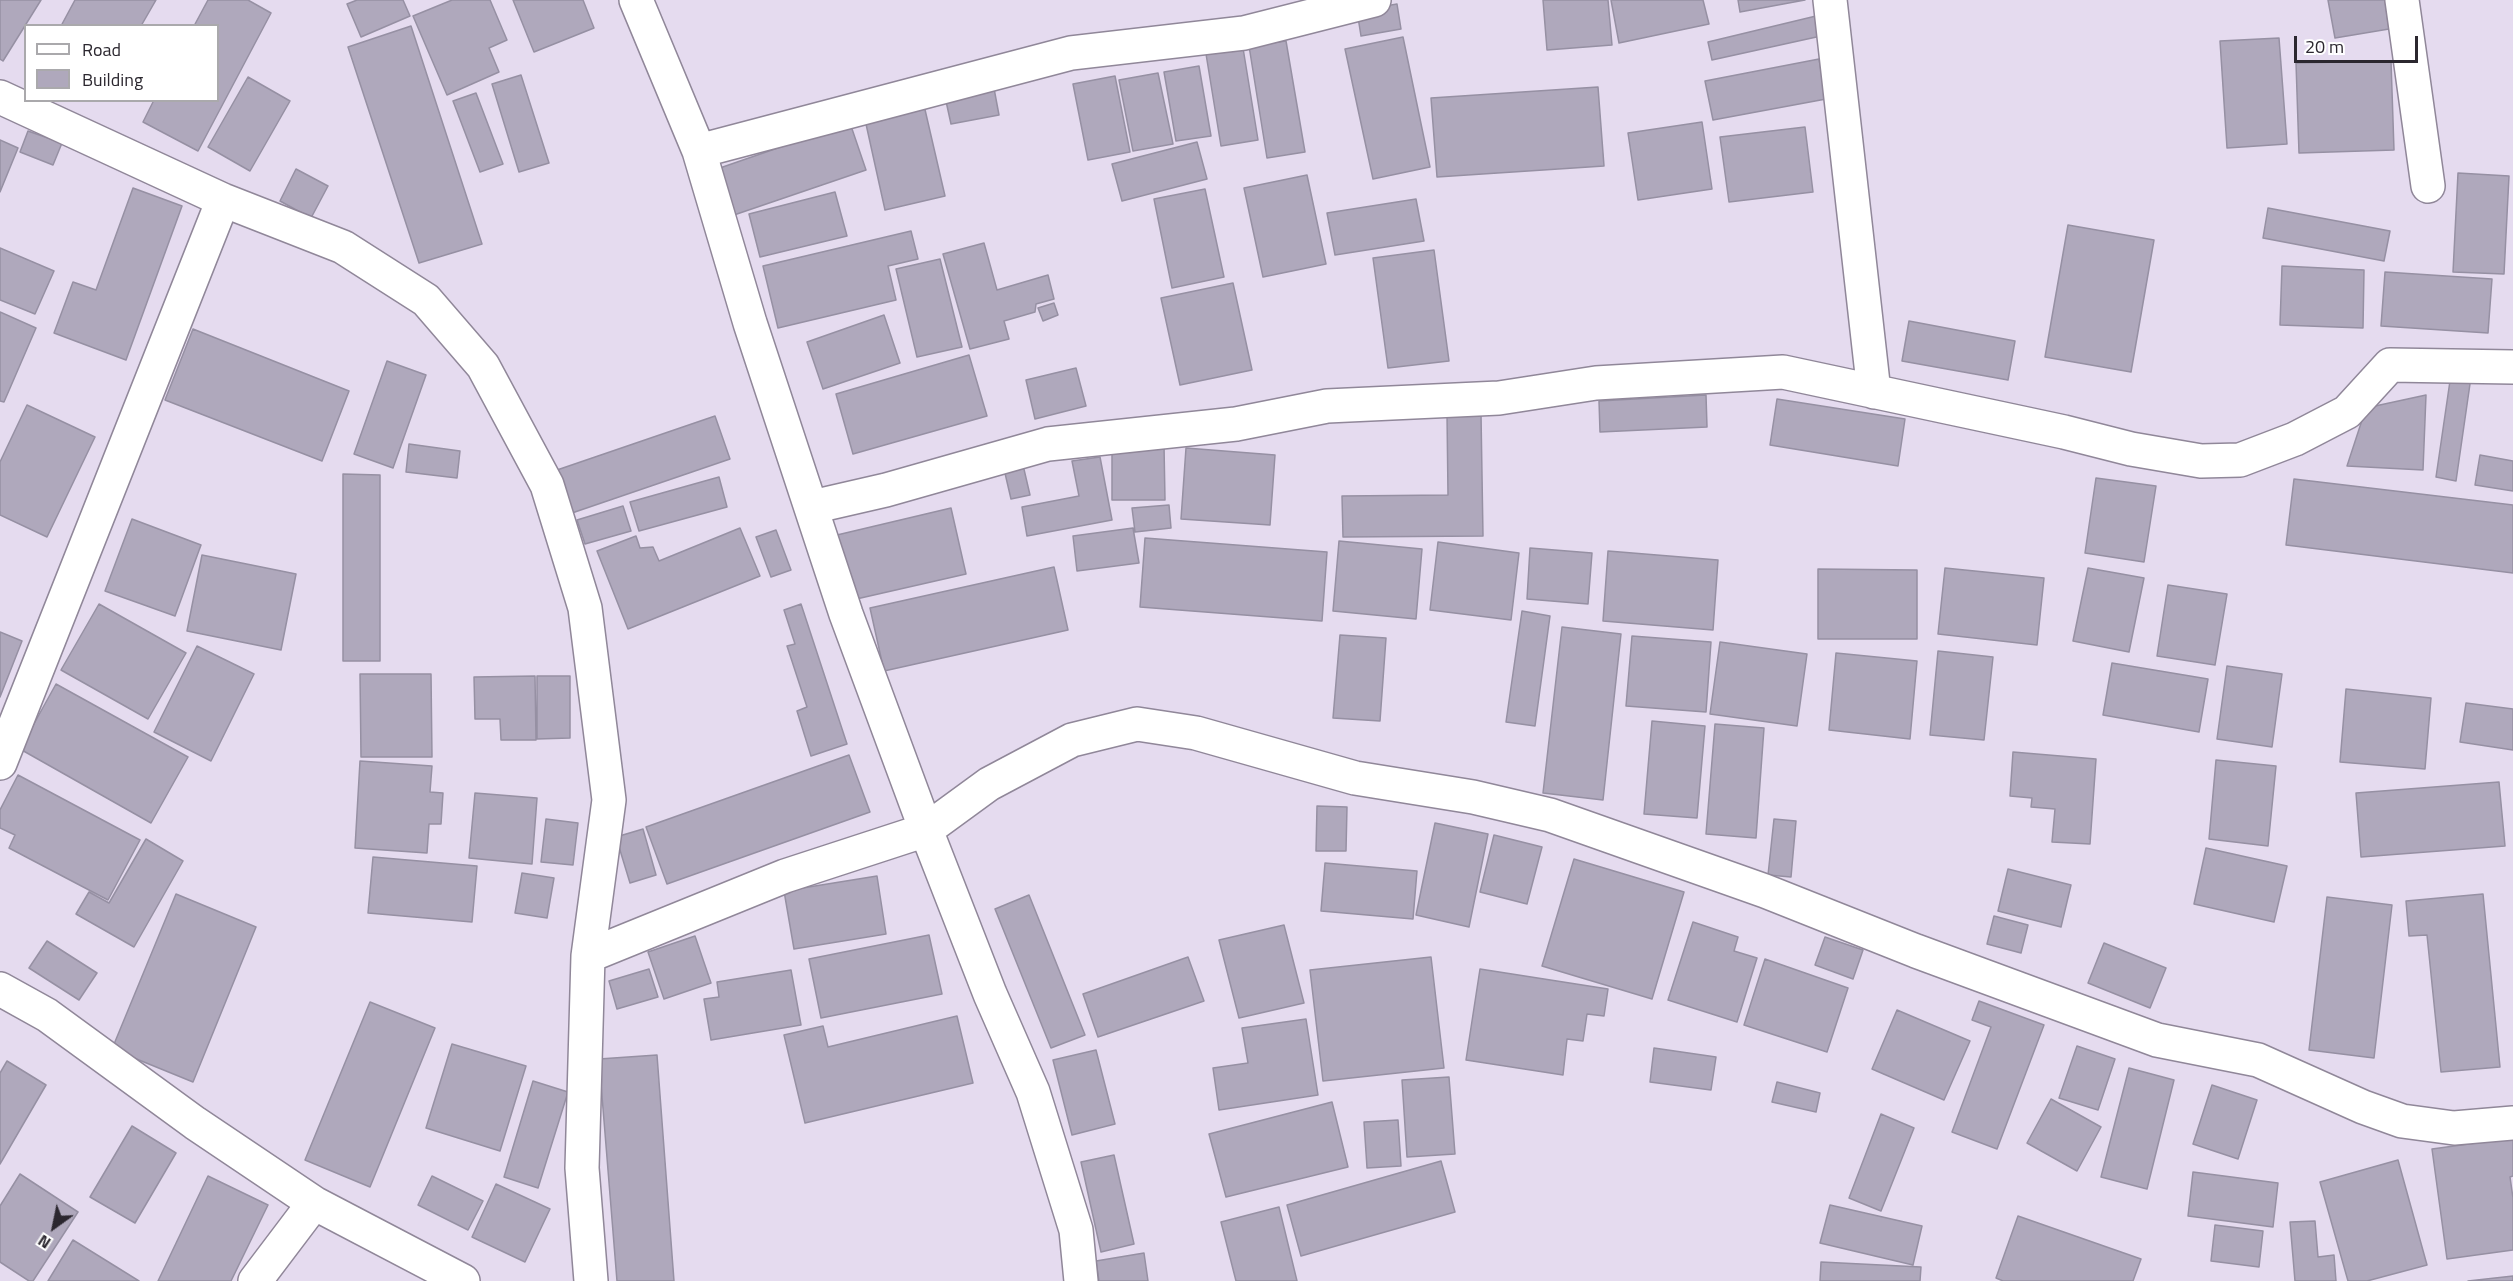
<!DOCTYPE html>
<style>
body{margin:0}
#map{position:relative;width:2513px;height:1281px;overflow:hidden;background:#e5dbef;font-family:"Titillium Web",sans-serif}
canvas{display:block}
.legend{position:absolute;left:24px;top:24px;width:195px;height:78px;box-sizing:border-box;background:#fff;border:2px solid #aaa9ac;margin:0;padding:8px 10px;list-style:none;font-size:18px;color:#2b272f}
.legend li{display:flex;align-items:center;gap:12px;height:30px}
.legend b{width:30px;border:2px solid #aaa9ac}
.north{position:absolute;left:24px;top:1197px;width:60px;height:60px;-webkit-text-stroke:4px #fff;paint-order:stroke;rotate:213deg;font-size:16px;font-weight:700;line-height:24px;text-align:center;color:#2b272f}
.north::after{content:'';display:block;margin:auto;width:21px;height:27px;background:#2b272f;clip-path:polygon(50% 0,100% 100%,50% 72%,0 100%)}
.scale{position:absolute;left:2294px;top:36px;width:124px;height:27px;box-sizing:border-box;border:3px solid #2b272f;border-top:0;padding-left:8px;font-size:18px;line-height:21px;white-space:nowrap;color:#2b272f;-webkit-text-stroke:4px #fff;paint-order:stroke}
</style>
<div id="map">
<canvas width="2513" height="1281"></canvas>
<ul class="legend">
<li><b style="height:8px;background:#fff"></b>Road</li>
<li><b style="height:16px;background:#afa8bc"></b>Building</li>
</ul>
<div class="north">N</div>
<div class="scale">20 m</div>
</div>
<script>
const ctx = document.querySelector('canvas').getContext('2d');
ctx.lineJoin = 'round';
function fillPath(path, color) {
  ctx.fillStyle = color;
  ctx.fill(path, 'evenodd');
}
function strokePath(path, color, width, dash) {
  ctx.strokeStyle = color;
  ctx.lineWidth = width;
  ctx.lineCap = dash ? 'butt' : 'round';
  ctx.setLineDash(dash || []);
  ctx.stroke(path);
}
const building = new Path2D(`
 M0 0H41L3 61 0 59Z
 M75 0H156L141 26H61Z
 M208 0H248L271 13 198 151 143 122 154 100H218V26H194Z
 M357 0H403L410 16 361 37 347 4Z
 M452 0H490L507 40 489 48 499 72 447 95 413 16Z
 M513 0H583L594 28 534 52Z
 M1543 0H1608L1612 45 1547 50Z
 M1611 0H1703L1709 24 1619 43Z
 M1738 0H1805L1740 12Z
 M2328 0H2385L2389 29 2335 38Z
 M1397 4 1401 29 1361 36 1357 11Z
 M1816 16 1821 36 1712 60 1708 42Z
 M411 26 482 244 419 263 348 47Z
 M1403 37 1430 167 1373 179 1345 49Z
 M2279 38 2287 144 2227 148 2220 41Z
 M1286 41 1305 152 1267 158 1249 46Z
 M1243 48 1258 140 1221 146 1206 54Z
 M1819 59 1826 99 1713 120 1705 81Z
 M2391 61 2394 150 2299 153 2296 63Z
 M1199 66 1211 136 1176 141 1164 72Z
 M1158 73 1173 144 1133 151 1119 80Z
 M521 75 549 163 519 172 492 84Z
 M1115 76 1130 152 1088 160 1073 84Z
 M248 77 290 101 250 171 208 147Z
 M993 83 999 115 951 124 944 92Z
 M1598 87 1604 166 1437 177 1431 98Z
 M476 93 503 164 480 172 453 101Z
 M923 101 945 196 885 210 864 115Z
 M1702 122 1712 189 1638 200 1628 133Z
 M850 123 866 170 734 215 717 169Z
 M1805 127 1813 192 1729 202 1720 137Z
 M28 131 62 143 53 165 20 152Z
 M0 140 18 148 0 192Z
 M1197 142 1207 179 1122 201 1112 164Z
 M296 169 328 186 311 218 280 201Z
 M2458 173 2509 176 2504 274 2453 272Z
 M1307 175 1326 264 1263 277 1244 188Z
 M133 188 182 206 126 360 54 333 73 282 96 290Z
 M1205 189 1224 277 1172 288 1154 199Z
 M835 192 847 236 760 257 749 214Z
 M1416 199 1424 241 1335 255 1327 213Z
 M2268 208 2390 231 2384 261 2263 238Z
 M2068 225 2154 240 2131 372 2045 357Z
 M911 231 918 259 888 266 896 300 778 328 763 266Z
 M984 243 997 290 1048 275 1054 299 1036 304 1035 312 1004 321 1009 339 970 349 943 254Z
 M0 248 54 271 35 314 0 300Z
 M1434 250 1449 361 1388 368 1373 258Z
 M940 259 962 347 917 357 896 269Z
 M2282 266 2364 270 2363 328 2280 325Z
 M2385 272 2492 279 2488 333 2381 326Z
 M1233 283 1252 370 1180 385 1161 298Z
 M1054 303 1058 315 1043 321 1038 308Z
 M0 312 36 328 4 402 0 401Z
 M884 315 900 363 823 389 807 342Z
 M1909 321 2015 341 2008 380 1902 361Z
 M193 329 349 391 322 461 165 400Z
 M969 355 987 416 853 454 836 394Z
 M387 361 426 375 393 468 354 454Z
 M1076 368 1086 406 1035 419 1026 380Z
 M2451 374 2471 377 2456 481 2436 477Z
 M1706 395 1707 427 1600 432 1599 401Z
 M2426 395 2423 470 2347 466 2366 408Z
 M1777 399 1905 419 1898 466 1770 445Z
 M27 405 95 437 47 537 0 515V462Z
 M1447 414H1481L1483 536 1343 537 1342 496 1448 495Z
 M715 416 730 459 572 513 557 470Z
 M409 444 460 451 457 478 406 472Z
 M1112 445H1164L1165 500H1112Z
 M1186 448 1275 455 1270 525 1181 519Z
 M2480 455 2513 461V491L2475 485Z
 M1100 457 1112 520 1027 536 1022 507 1079 496 1072 461Z
 M1023 465 1030 495 1011 499 1004 469Z
 M343 474 380 475V661H343Z
 M719 477 727 507 639 531 630 502Z
 M2096 478 2156 486 2144 562 2085 553Z
 M2294 479 2513 505V573L2286 545Z
 M1169 505 1171 528 1135 532 1132 508Z
 M623 506 631 531 585 544 577 520Z
 M951 508 966 574 852 600 837 535Z
 M132 519 201 545 175 616 105 591Z
 M740 528 760 576 628 629 597 551 636 536 640 548 653 547 659 561Z
 M1133 528 1139 563 1077 571 1073 536Z
 M776 530 791 570 771 577 756 537Z
 M1145 538 1327 552 1322 621 1140 607Z
 M1339 541 1422 549 1416 619 1333 611Z
 M1438 542 1519 553 1511 620 1430 610Z
 M1530 548 1592 553 1588 604 1527 599Z
 M1608 551 1718 560 1713 630 1603 621Z
 M202 555 296 574 281 650 187 631Z
 M1054 567 1068 630 884 671 870 608Z
 M1945 568 2044 578 2037 645 1938 634Z
 M2088 568 2144 578 2129 652 2073 641Z
 M1818 569 1917 570V639H1818Z
 M2168 585 2227 594 2215 665 2157 656Z
 M99 604 186 653 148 719 61 670Z
 M801 604 847 744 811 756 797 711 807 707 787 646 795 644 784 610Z
 M1522 611 1550 616 1535 726 1506 722Z
 M1562 627 1621 634 1603 800 1543 793Z
 M0 632 22 641 0 697Z
 M1340 635 1386 638 1380 721 1333 718Z
 M1632 636 1711 642 1706 712 1626 706Z
 M1720 642 1807 654 1797 726 1710 714Z
 M197 646 254 674 211 761 154 732Z
 M1938 651 1993 657 1984 740 1930 735Z
 M1836 653 1917 661 1910 739 1829 730Z
 M2112 663 2208 679 2199 732 2103 715Z
 M2227 666 2282 674 2272 747 2217 739Z
 M360 674H431L432 757H361Z
 M535 676 536 740H501L500 719H475L474 677Z
 M537 676H570V738L537 739Z
 M56 684 188 757 151 823 20 749Z
 M2346 689 2431 698 2425 769 2340 762Z
 M2466 703 2513 709V750L2460 742Z
 M1652 721 1705 726 1697 818 1644 814Z
 M1715 724 1764 728 1756 838 1706 834Z
 M2013 752 2096 759 2090 844 2052 842 2055 809 2031 807 2032 798 2010 796Z
 M849 755 870 812 667 884 646 827Z
 M2216 760 2276 766 2268 846 2209 839Z
 M360 761 432 766 430 792 443 793 441 824H429L427 853 355 848Z
 M18 775 140 840 108 900 9 848 15 835 0 828V810Z
 M2499 782 2505 846 2361 857 2356 793Z
 M475 793 537 798 532 864 469 858Z
 M1317 806 1347 807 1346 851H1316Z
 M546 819 578 823 573 865 541 862Z
 M1774 819 1796 821 1791 877 1768 875Z
 M1435 823 1488 834 1469 927 1416 915Z
 M643 829 656 875 630 883 616 837Z
 M1494 835 1542 847 1527 904 1480 892Z
 M146 839 183 861 134 947 76 914 89 892 109 903Z
 M2206 848 2287 866 2274 922 2194 904Z
 M373 857 477 866 472 922 368 913Z
 M1574 859 1684 892 1652 999 1542 966Z
 M1325 863 1417 871 1413 919 1321 911Z
 M2008 869 2071 885 2061 927 1998 911Z
 M522 873 554 878 547 918 515 913Z
 M877 876 886 934 794 949 784 891Z
 M176 894 256 927 193 1082 112 1049Z
 M2483 894 2500 1067 2441 1072 2427 935 2409 936 2406 901Z
 M1029 895 1085 1035 1051 1048 995 909Z
 M2327 897 2392 905 2374 1058 2309 1050Z
 M1994 916 2028 925 2021 953 1987 944Z
 M1693 922 1738 937 1734 951 1757 958 1737 1022 1668 1000Z
 M1284 925 1304 1003 1239 1018 1219 940Z
 M929 935 942 994 821 1018 809 959Z
 M695 936 711 983 664 999 648 952Z
 M1825 937 1863 950 1853 979 1815 965Z
 M47 941 97 973 79 1000 29 968Z
 M2104 943 2166 968 2150 1008 2088 983Z
 M1188 957 1204 1001 1098 1037 1083 994Z
 M1431 957 1444 1068 1323 1081 1310 970Z
 M1765 959 1848 988 1827 1052 1744 1025Z
 M649 969 658 997 617 1009 609 981Z
 M1480 969 1608 989 1604 1016 1587 1014 1583 1041 1567 1039 1563 1075 1466 1060Z
 M791 970 801 1025 711 1040 704 999 719 997 717 982Z
 M1979 1001 2044 1025 1997 1149 1952 1132 1991 1027 1972 1020Z
 M370 1002 435 1028 370 1187 305 1160Z
 M1897 1010 1970 1041 1944 1100 1872 1069Z
 M957 1016 973 1083 805 1123 784 1035 823 1026 828 1047Z
 M1306 1019 1318 1095 1219 1110 1213 1068 1248 1063 1242 1028Z
 M452 1044 526 1066 500 1151 426 1128Z
 M2077 1046 2115 1059 2098 1110 2059 1098Z
 M1654 1048 1716 1057 1711 1090 1650 1082Z
 M1096 1050 1115 1124 1072 1135 1053 1060Z
 M657 1055 674 1281H617L599 1059Z
 M7 1061 46 1085 0 1164V1073Z
 M2129 1068 2174 1080 2147 1189 2101 1177Z
 M1449 1077 1455 1154 1407 1157 1402 1080Z
 M533 1081 568 1092 538 1188 504 1177Z
 M1777 1082 1820 1093 1816 1112 1772 1102Z
 M2212 1085 2257 1100 2238 1159 2193 1144Z
 M2051 1099 2101 1127 2077 1171 2027 1143Z
 M1332 1102 1348 1167 1226 1197 1209 1134Z
 M1881 1114 1914 1128 1881 1211 1849 1198Z
 M1398 1120 1401 1166 1367 1168 1364 1122Z
 M132 1126 176 1153 135 1223 90 1197Z
 M2513 1138V1176L2510 1177 2513 1198V1250L2447 1259 2432 1149Z
 M1114 1155 1134 1244 1101 1252 1081 1162Z
 M2398 1160 2427 1265 2367 1281H2348L2320 1182Z
 M1441 1161 1455 1212 1301 1256 1287 1205Z
 M2193 1172 2278 1183 2273 1227 2188 1216Z
 M20 1174 78 1212 33 1281H29L0 1262V1206Z
 M208 1176 268 1205 231 1281H158Z
 M432 1176 483 1201 468 1230 418 1205Z
 M496 1184 550 1209 525 1262 472 1237Z
 M1830 1205 1922 1226 1913 1265 1820 1243Z
 M1279 1207 1297 1281H1236L1221 1222Z
 M2018 1216 2141 1259 2133 1281H2003L1996 1278Z
 M2315 1221 2318 1257 2334 1255 2336 1281H2295L2290 1222Z
 M2215 1225 2263 1231 2259 1267 2211 1261Z
 M73 1240 139 1281H48Z
 M1144 1253 1148 1281H1099L1096 1261Z
 M1821 1262 1921 1267 1920 1281H1820Z
 M2513 1276V1281H2468Z`);
const minor = new Path2D(`
 M636 0 699 151 750 323 846 614 926 830 990 994 1033 1092 1076 1230 1081 1281
 M1830 0 1874 392
 M2402 0 2428 186
 M0 97 223 200 343 247 426 300 483 366 547 485 585 608 609 800 588 956 582 1168 591 1281
 M699 151 1071 53 1244 33 1374 0
 M812 507 886 490 1048 444 1236 424 1327 406 1499 398 1596 383 1783 372 2064 432 2131 449 2201 461 2240 460 2295 439 2347 412 2390 365 2513 367
 M0 763 223 200
 M588 956 785 876 926 830 989 784 1072 740 1137 724 1196 733 1355 778 1473 797 1550 815 1765 891 1916 951 2157 1040 2258 1060 2363 1107 2402 1121 2454 1128 2513 1123
 M0 989 47 1015 195 1123 314 1203
 M255 1281 314 1203 463 1281`);
fillPath(building, '#afa8bc');
strokePath(building, '#9690a3', 1.5);
strokePath(minor, '#908799', 36);
strokePath(minor, '#fff', 33);
</script>
